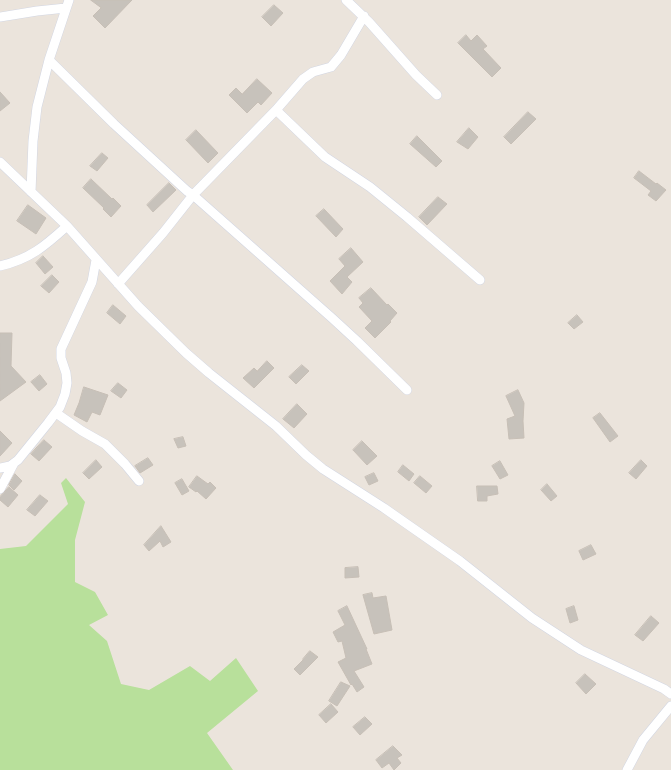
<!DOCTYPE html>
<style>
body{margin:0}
canvas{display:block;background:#ebe4dc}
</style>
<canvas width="671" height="770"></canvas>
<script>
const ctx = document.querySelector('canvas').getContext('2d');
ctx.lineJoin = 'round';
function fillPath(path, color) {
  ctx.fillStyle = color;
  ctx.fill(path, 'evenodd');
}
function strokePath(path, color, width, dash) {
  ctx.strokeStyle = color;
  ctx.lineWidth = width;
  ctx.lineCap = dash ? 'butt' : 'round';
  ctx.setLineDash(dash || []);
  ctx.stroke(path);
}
const green = new Path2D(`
 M66 478 85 502 75 540V582L95 592 108 615 89 625 107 641 121 684 149 690 190 666 210 681 236 658 258 691 207 733 233 770H0V549L26 546 68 504 61 483Z`);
const building = new Path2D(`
 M91 0H132L105 28 93 16 101 8Z
 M274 5 283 13 271 26 262 17Z
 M466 35 471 41 477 35 487 46 483 49 501 68 492 77 458 43Z
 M257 79 272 93 261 105 258 102 247 113 229 95 236 88 242 94Z
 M0 92 10 103 0 111Z
 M528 112 536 119 511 144 504 137Z
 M469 128 478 137 468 149 457 142Z
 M196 130 218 153 208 163 186 140Z
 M417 136 442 161 436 167 410 144Z
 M102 153 108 158 97 171 90 166Z
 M639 171 656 184 657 183 666 190 656 201 648 195 651 191 634 178Z
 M91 179 112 199 113 198 121 206 111 217 103 209 104 208 83 188Z
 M169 183 176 190 153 212 147 205Z
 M438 197 447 204 427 225 419 217Z
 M28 205 46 218 36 234 17 221Z
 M324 209 343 229 336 237 316 216Z
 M351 248 363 262 347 277 352 282 342 294 330 281 345 266 339 259Z
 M43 256 53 267 45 274 36 263Z
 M52 275 59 282 49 293 41 286Z
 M371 288 387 305 388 304 397 313 390 321 391 322 375 338 365 328 372 321 359 307 363 303 359 298Z
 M113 305 126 316 120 324 107 313Z
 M577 315 583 322 574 329 568 323Z
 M0 333H12L11 366 26 382 0 401Z
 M267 361 274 368 254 388 243 378 254 368 257 371Z
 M302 365 309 371 296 384 289 377Z
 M40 375 47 384 39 391 31 382Z
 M118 383 127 390 121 398 111 391Z
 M84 387 108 395 100 415 92 412 87 422 74 415 79 403Z
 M518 390 524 403 523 421 524 438 509 439 507 419 515 416 506 396Z
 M297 404 307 414 294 428 283 419Z
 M600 413 618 436 610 442 593 418Z
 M0 431 12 443 0 456Z
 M183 437 186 446 178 448 174 439Z
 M44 440 52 447 39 461 31 454Z
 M362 441 377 456 367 465 353 450Z
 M148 458 153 465 140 473 135 466Z
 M96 460 102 467 89 479 83 473Z
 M641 460 647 466 636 479 629 473Z
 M500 461 508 475 500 479 492 466Z
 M403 465 414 474 409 481 398 472Z
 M374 473 378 481 369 485 365 477Z
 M15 474 22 481 14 490 9 485Z
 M197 476 208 484 210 482 216 488 206 499 197 491 196 492 189 487Z
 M420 476 432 486 426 493 414 483Z
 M182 479 189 491 182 495 175 483Z
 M547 484 557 496 551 501 541 490Z
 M477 486H497L498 494 487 496V501H478Z
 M9 487 18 495 8 507 0 500V497Z
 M40 495 48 501 35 516 27 510Z
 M161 526 171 542 163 547 160 541 149 551 144 545Z
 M591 545 596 554 583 560 579 551Z
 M358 567 359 577 345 578V568Z
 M372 593 373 598 386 596 392 630 374 634 363 595Z
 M347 606 367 649H366L372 664 354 671 364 687 357 692 352 684 351 685 338 662 346 658 342 641 338 642 333 632 345 625 338 611Z
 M574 606 578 620 570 623 566 609Z
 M651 616 659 623 643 641 635 635Z
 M310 651 318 657 300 675 294 669 303 660V659Z
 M585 674 596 684 586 694 576 683Z
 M341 682 350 686 337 706 329 701Z
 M331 704 338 712 326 723 319 715Z
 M365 717 372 724 360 735 353 727Z
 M393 746 402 755 397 758 401 763 394 770 389 763 382 768 376 760Z`);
const street = new Path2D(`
 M346 0 369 22 416 75 437 95
 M0 17 37 11 66 8
 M49 60 114 124 187 191 193 195 332 318 357 341 407 390
 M276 110 325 157 370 187 407 217 480 280
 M0 162 67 226 138 306 186 353 209 373 276 426 306 455 323 469 384 508 404 522 460 561 532 618 581 650 664 689 671 694
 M31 192 33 141 37 107 49 60 69 0
 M0 266C30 259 45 246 67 226
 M118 284 163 233 193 195 276 110 303 79 313 72 331 67 341 55 364 16
 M56 413 82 431 105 444 125 464 139 481
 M0 468 10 466 18 460 48 423 60 407 65 394 67 383 66 373 61 358V349L92 282 96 260
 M0 489 14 463
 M627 770 643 740 671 706`);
fillPath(green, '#b8e09b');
fillPath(building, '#c7c2bb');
strokePath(building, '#c7bfb6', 1);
strokePath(street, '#d2d6e2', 10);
strokePath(street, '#fff', 9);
</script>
